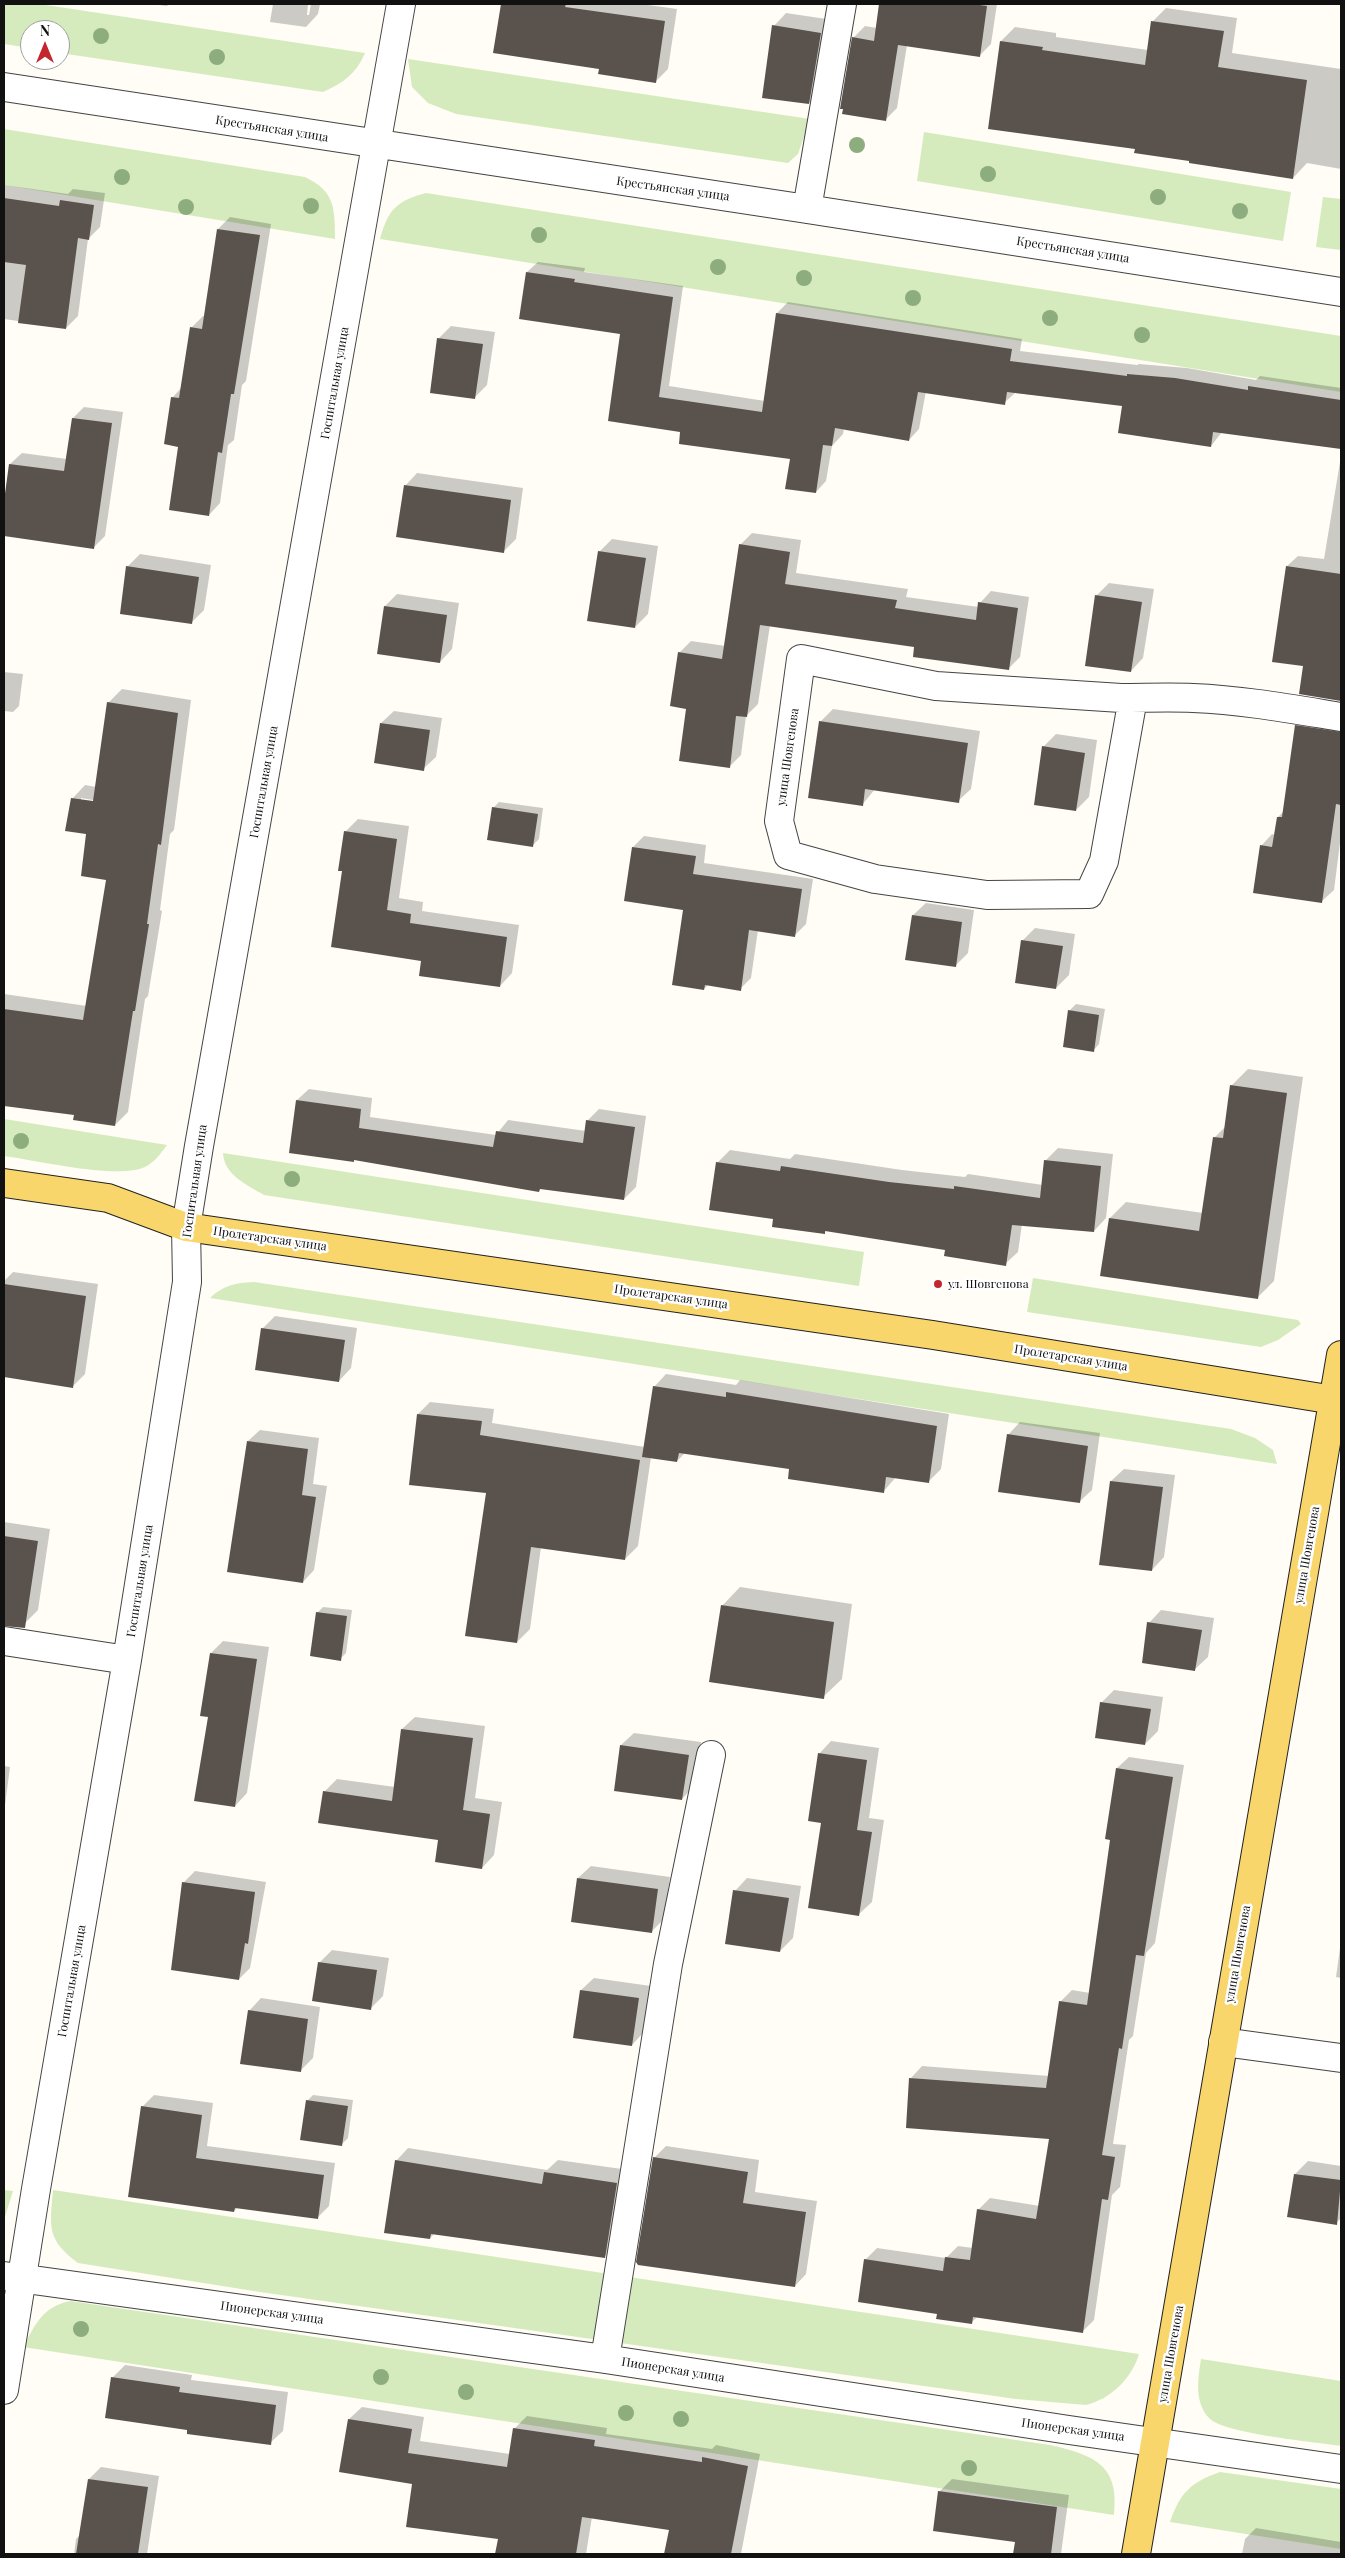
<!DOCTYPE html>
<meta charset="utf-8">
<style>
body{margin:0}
#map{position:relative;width:1345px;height:2558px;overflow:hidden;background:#fffdf5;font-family:"Playfair Display",serif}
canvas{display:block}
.frame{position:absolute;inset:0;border:5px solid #111;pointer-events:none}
.north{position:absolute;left:20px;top:20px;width:50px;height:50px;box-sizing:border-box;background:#fff;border:1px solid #a0a0a0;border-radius:50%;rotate:0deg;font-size:14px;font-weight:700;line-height:20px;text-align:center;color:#111}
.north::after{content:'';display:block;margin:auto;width:18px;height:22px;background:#c4262e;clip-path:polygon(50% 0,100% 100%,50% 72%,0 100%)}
</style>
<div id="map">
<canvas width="1345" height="2558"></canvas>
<div class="frame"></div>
<div class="north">N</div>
</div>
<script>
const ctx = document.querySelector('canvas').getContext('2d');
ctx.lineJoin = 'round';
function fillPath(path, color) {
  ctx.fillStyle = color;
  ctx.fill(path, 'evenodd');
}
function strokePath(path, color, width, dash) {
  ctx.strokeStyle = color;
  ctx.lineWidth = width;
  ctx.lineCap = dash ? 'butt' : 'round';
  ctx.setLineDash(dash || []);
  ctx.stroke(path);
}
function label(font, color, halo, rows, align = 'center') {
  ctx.font = font + ' "Playfair Display",serif';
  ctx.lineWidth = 5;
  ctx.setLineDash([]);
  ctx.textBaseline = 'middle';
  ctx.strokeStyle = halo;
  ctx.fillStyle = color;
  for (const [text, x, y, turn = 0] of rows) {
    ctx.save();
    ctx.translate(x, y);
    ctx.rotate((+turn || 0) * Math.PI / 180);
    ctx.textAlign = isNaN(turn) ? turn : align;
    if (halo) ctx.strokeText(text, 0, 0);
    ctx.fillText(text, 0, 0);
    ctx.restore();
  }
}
const green = new Path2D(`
 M4 4H39L365 53C357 73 342 84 323 92L60 53V30H30V48L4 44Z
 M408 59 810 119 798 154 788 163 456 114 428 103 412 87Z
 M4 129 305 177C335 191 335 209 335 239L4 185Z
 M924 132 1291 192 1283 241 917 181Z
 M426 193 1341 336V392L380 239C388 210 396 201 426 193Z
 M1323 197 1341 199V250L1316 247Z
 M4 1119 167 1145C161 1153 155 1162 145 1167 117 1180 36 1160 4 1156Z
 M223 1153 864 1252 859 1286 264 1195C247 1185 224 1175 223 1153Z
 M1033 1278 1298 1320 1301 1324 1278 1340 1261 1347 1027 1312Z
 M254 1282 1231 1429 1255 1438 1273 1450 1277 1464 210 1298C224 1285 235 1283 254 1282Z
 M4 2190 13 2191 4 2220Z
 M53 2190 1139 2354C1132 2378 1111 2399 1086 2405L1016 2399 260 2292 78 2263C46 2239 50 2227 53 2190Z
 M70 2301 1050 2445C1093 2455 1120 2464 1114 2515L23 2347C36 2324 42 2307 70 2301Z
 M1201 2359 1341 2381V2446C1316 2442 1224 2434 1209 2418 1194 2402 1198 2379 1201 2359Z
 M1220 2472 1341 2489V2549L1170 2522C1180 2493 1191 2482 1220 2472Z`);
const shadow = new Path2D(`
 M151 4H169L167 6Z
 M273 4H308L307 15H309L311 4H320L318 14 306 27 270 22Z
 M502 4H641L677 9 668 69 656 81 600 68 495 52Z
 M880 4H997L991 44 979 56 907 45 897 108 886 119 853 38 865 26 877 28Z
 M1166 8 1237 18 1232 53 1341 69V169L1307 163 1293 178 1136 148 1001 41 1015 27 1056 33V37L1148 50 1152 22Z
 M786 13 833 20 821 90 809 103 774 26Z
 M4 185 68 194 73 189 105 193 100 227 88 239 78 316 66 328 4 319Z
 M230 217 271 224 246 381 242 385 234 440 228 445 220 503 209 515 180 446 172 398 182 387 191 328 203 316H206L218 229Z
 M538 262 585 268 584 272 683 286 669 386 765 401 777 313 788 302 1022 339 1020 351 1137 365 1139 364 1187 368 1256 380 1260 376 1341 388V448L1222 432 1211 446 1124 405 1015 393 1004 403 926 391 919 429 909 440 844 428 843 434 832 446 826 481 816 492 791 458 682 431 609 420 622 333 527 272Z
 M451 326 495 332 487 385 474 398 439 338Z
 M84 407 123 412 105 536 93 548 4 535V510L10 464 22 453 67 459 73 418Z
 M1341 456V700L1300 693 1305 665 1273 661 1287 566 1298 556 1324 559Z
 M417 473 523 488 516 539 503 552 405 486Z
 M752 533 801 540 796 573 908 589 906 597 979 607 980 603 991 591 1029 597 1020 657 1008 669 916 646 770 625 758 704 746 716 741 755 729 767 688 708 679 653 691 641 726 646 740 545Z
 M612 539 658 546 648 614 635 627 599 552Z
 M140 554 211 565 204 610 191 623 127 567Z
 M1109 583 1154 589 1143 658 1131 671 1096 596Z
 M397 594 459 603 452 649 440 662 385 606Z
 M4 672 23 674 19 706 13 712 4 711Z
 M122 689 191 700 174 830 170 834 160 910 162 911 148 996 145 999 128 1112 115 1125 75 1114 4 1105V994L87 1006 108 879 72 799 85 785 96 787 108 703ZM81 798 99 801V803L81 801Z
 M833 709 980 731 971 789 958 801 875 789 862 805 820 722Z
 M394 711 442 718 436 757 423 769 381 723Z
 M1308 714 1341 720V835L1334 890 1322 901 1261 846 1272 834 1275 835 1278 817 1284 811 1297 726Z
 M1056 734 1097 740 1089 797 1076 810 1043 747Z
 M499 802 543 808 539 839 533 845 493 808Z
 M358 819 409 826 399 898 423 902 422 911 519 925 512 973 500 986 423 960 344 870 345 832Z
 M644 836 706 845 704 863 813 879 806 924 795 935 758 930 751 978 740 989 708 985 704 989 684 909 633 847Z
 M926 903 974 910 968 953 955 966 913 915Z
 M1035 928 1075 934 1069 975 1056 988 1022 941Z
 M1076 1004 1105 1009 1099 1044 1093 1051 1070 1010Z
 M1248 1069 1303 1077 1274 1281 1257 1298 1110 1218 1126 1202 1203 1213 1214 1138 1226 1126 1231 1086Z
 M309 1089 372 1098 370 1117 496 1135 508 1120 586 1131 588 1120 599 1109 646 1116 636 1187 624 1199 541 1188 539 1190 355 1159 353 1161 297 1100Z
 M1058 1148 1113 1154 1106 1218 1094 1231 1022 1224 1018 1252 1005 1264 946 1248 827 1230 824 1233 775 1218 717 1163 730 1150 790 1159 795 1154 902 1170 965 1177 968 1174 1043 1185 1045 1161Z
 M13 1272 98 1284 85 1374 73 1386 4 1376V1281Z
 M275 1316 357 1328 351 1368 339 1381 257 1369 263 1328Z
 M666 1374 736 1385 740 1380 949 1414 941 1469 929 1481 896 1477 883 1492 790 1468 685 1453 677 1461 651 1457 638 1546 625 1559 541 1547 530 1629 517 1642 487 1492 418 1414 430 1402 494 1409 492 1423 645 1447 654 1387Z
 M1020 1422 1100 1433 1092 1490 1079 1502 1008 1435Z
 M260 1430 319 1438 313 1484 327 1486 314 1570 303 1582 248 1441Z
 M1124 1469 1175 1475 1164 1557 1152 1570 1111 1481Z
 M4 1522 50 1529 38 1610 25 1623 4 1620Z
 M740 1587 852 1604 842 1679 823 1697 722 1606Z
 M323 1607 352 1610 346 1653 340 1659 317 1613Z
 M1161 1610 1214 1618 1208 1657 1195 1669 1149 1623Z
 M223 1641 269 1647 247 1793 235 1806 209 1716 211 1653Z
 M1114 1690 1163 1697 1158 1731 1145 1744 1101 1703Z
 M415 1717 485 1726 475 1798 502 1802 494 1855 482 1868 439 1839 324 1792 337 1779 395 1787 402 1729Z
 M634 1733 701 1742 694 1786 682 1799 615 1789 621 1745Z
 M831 1741 879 1748 869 1818 884 1820 872 1902 859 1914 822 1822 819 1754Z
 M1129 1757 1184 1765 1155 1943 1146 1953 1133 2036 1129 2040 1113 2144 1126 2145 1120 2187 1112 2195 1094 2320 1082 2332 977 2317 971 2323 938 2313 865 2260 877 2248 946 2258 958 2246 973 2248 978 2210 990 2198 1040 2206 1050 2137 911 2078 922 2066 1049 2076 1060 2002 1072 1990 1090 1993 1112 1839 1117 1768Z
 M4 1766 10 1767 4 1813Z
 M591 1866 670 1877 664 1919 651 1932 578 1878Z
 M195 1871 266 1882 250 1968 239 1979 184 1882Z
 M747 1878 801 1886 793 1938 780 1951 735 1891Z
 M1341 1941V1978L1336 1977Z
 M332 1950 389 1958 383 1996 371 2008 319 1963Z
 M594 1978 651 1986 644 2032 632 2045 581 1990Z
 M261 1998 320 2007 313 2058 300 2071 249 2011Z
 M154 2095 213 2103 207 2146 335 2163 329 2206 317 2218 238 2207 234 2211 142 2107Z
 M313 2095 353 2100 348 2138 342 2144 307 2101Z
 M666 2146 759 2160 755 2192 817 2201 806 2274 795 2286 654 2158Z
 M408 2148 547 2170 558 2160 629 2170 617 2244 605 2256 434 2234 430 2238 396 2161Z
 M1308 2161 1341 2166V2218L1336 2223 1288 2216 1295 2174Z
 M125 2365 192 2375 191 2380 288 2392 283 2431 270 2443 189 2429 112 2378Z
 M362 2407 424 2417 420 2441 510 2454 514 2429 527 2416 607 2428 606 2434 712 2449 716 2445 760 2454 741 2554H666L671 2529 592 2517 586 2554H497L499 2538 414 2483 349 2419Z
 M101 2467 159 2476 147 2554H74L76 2539 80 2535 89 2479Z
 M952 2479 1069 2495 1061 2554H1015L1016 2541 939 2492Z
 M1256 2528 1341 2542V2554H1242L1245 2539Z`);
const building = new Path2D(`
 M501 4H566L565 7 665 21 656 83 598 74 599 69 493 53Z
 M879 4H972L987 6 980 57 898 45 886 121 842 114 843 109H840L852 37 874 41Z
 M1151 21 1224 31 1218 67 1307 80 1293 179 1189 163V161L1134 153 1135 149 988 129 1000 41 1043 47 1042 50 1145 65Z
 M772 25 821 33 809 104 762 98Z
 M4 198 59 206 60 200 94 205 89 240 78 238 66 329 18 323 26 265 4 262Z
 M217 229 260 235 234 394H231L222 453 218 452 209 516 169 510 178 447 164 444 171 397 179 398 190 327 202 329Z
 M526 272 575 279 574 282 673 297 659 397 762 412 776 313 1012 349 1010 361 1127 376V374L1175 378 1248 390V386L1341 400V449L1213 432 1211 447 1118 433 1122 406 1007 392 1005 405 918 392 909 441 835 428 832 446 823 445 816 493 785 489 790 459 679 444 680 432 608 421 620 334 519 319Z
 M437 338 483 344 475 399 430 393Z
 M72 418 112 423 94 549 4 536V501L9 464 64 471Z
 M404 485 511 500 504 553 396 537Z
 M739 544 790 552 785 584 897 600 895 608 976 620 978 602 1018 608 1009 670 913 657 914 647 760 625 747 717 736 716 730 768 679 761 686 709 670 706 678 652 722 659Z
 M598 551 646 558 635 628 587 621Z
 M126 566 199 577 192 624 120 614Z
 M1286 566 1341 574V701L1299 694 1303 666 1272 662Z
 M1095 595 1142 602 1131 672 1085 666Z
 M384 606 447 615 440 663 377 654Z
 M107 702 178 713 161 845 158 844 147 924H149L135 1011H133L115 1126 73 1120 74 1115 4 1106V1009L83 1020 106 880 81 876 86 834 65 831 71 798 93 801Z
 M819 721 968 743 959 803 865 789 863 806 808 798Z
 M380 723 430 730 424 771 374 763Z
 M1295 725 1341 732V805L1336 804 1322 903 1253 893 1260 845 1272 847 1277 817H1282Z
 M1042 746 1085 753 1076 811 1034 805Z
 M492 807 538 814 533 847 487 840Z
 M344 831 397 839 387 910 411 914 410 923 507 937 500 987 419 976 421 961 331 947 342 871H338Z
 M632 847 696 856 693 874 802 889 795 937 749 930 741 991 705 985 704 990 672 985 683 910 624 901Z
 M912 915 962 922 956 967 905 960Z
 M1021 940 1063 946 1056 989 1015 983Z
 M1068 1010 1099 1015 1094 1052 1063 1047Z
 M1230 1085 1287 1093 1258 1299 1100 1276 1109 1218 1199 1231 1213 1137 1223 1138Z
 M296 1100 361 1109 359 1128 493 1147 496 1131 583 1143 586 1120 635 1127 624 1200 540 1189 539 1192 354 1160V1162L289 1153Z
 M1044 1160 1101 1166 1094 1232 1012 1225 1006 1266 944 1256 945 1250 825 1231V1234L772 1227 773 1219 709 1210 716 1162 780 1171 781 1166 889 1182 954 1189V1186L1040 1198Z
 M4 1284 86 1296 73 1388 4 1377Z
 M261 1328 345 1340 339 1382 255 1370Z
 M653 1386 726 1397V1392L937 1426 929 1483 886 1477 884 1493 788 1479 789 1469 679 1453 677 1462 642 1457Z
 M417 1414 482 1421 480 1435 640 1460 625 1560 531 1547 517 1643 465 1636 486 1493 409 1485Z
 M1007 1434 1088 1446 1080 1503 998 1492Z
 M247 1441 308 1449 302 1495 316 1497 303 1583 227 1572Z
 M1110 1481 1163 1487 1152 1571 1099 1565Z
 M4 1536 38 1541 25 1628 4 1626Z
 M721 1605 834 1622 824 1699 709 1682Z
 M316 1612 347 1616 341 1661 310 1656Z
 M1147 1622 1202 1630 1195 1671 1142 1663Z
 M210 1653 257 1659 235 1807 194 1801 208 1717 200 1716Z
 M1100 1702 1151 1709 1145 1745 1095 1738Z
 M401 1729 473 1738 463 1810 490 1814 482 1869 435 1862 438 1840 318 1823 323 1791 392 1801Z
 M620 1745 689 1755 682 1800 614 1791Z
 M818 1753 867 1760 857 1830 872 1832 859 1916 808 1908 821 1823 808 1821Z
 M1116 1768 1173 1777 1144 1956 1136 1955 1122 2049 1119 2048 1102 2155 1115 2157 1108 2200 1102 2199 1083 2333 973 2317 972 2324 936 2319 937 2314 858 2302 864 2259 943 2271 945 2257 970 2260 977 2209 1036 2219 1049 2139 906 2128 909 2078 1046 2088 1059 2001 1087 2005 1110 1840 1105 1839Z
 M577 1878 658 1889 652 1933 571 1922Z
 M182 1882 255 1892 248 1944 245 1943 239 1980 171 1970Z
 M733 1890 789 1898 780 1952 725 1944Z
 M318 1962 377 1970 371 2010 312 2001Z
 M580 1990 639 1998 632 2046 573 2038Z
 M248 2010 308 2019 301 2072 240 2064Z
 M306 2100 348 2106 342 2146 300 2140Z
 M141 2106 202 2115 196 2158 324 2175 318 2219 235 2208 234 2212 128 2197Z
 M653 2157 748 2172 743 2203 806 2212 795 2287 638 2265 636 2262Z
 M395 2160 542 2184 544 2172 617 2183 605 2258 431 2234 430 2239 384 2233Z
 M1294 2174 1341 2180 1337 2225 1287 2217Z
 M111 2377 180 2387 179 2392 276 2405 271 2445 187 2434V2430L105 2418Z
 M348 2419 412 2429 408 2453 507 2467 513 2428 595 2440 594 2446 702 2462V2457L748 2466 731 2554H664L669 2530 582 2517 576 2554H495L498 2539 406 2527 412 2484 339 2472Z
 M88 2479 148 2487 138 2554H76Z
 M938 2491 1057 2507 1051 2554H1013L1015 2542 933 2531Z`);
const minor = new Path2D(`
 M4 87 807 209 1341 292
 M807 209 842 4
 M1133 698 1104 861 1089 894 987 895 875 879 788 855 779 821 801 659 936 686 1121 698C1145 698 1169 697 1193 698 1243 700 1292 709 1341 717
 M4 1641 127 1660
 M1223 2042 1341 2058
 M4 2276 605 2359 1069 2430 1341 2469
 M605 2359 668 1964 711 1755
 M4 2390 36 2189 127 1660 187 1282 186 1227 199 1146 401 4`);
const major = new Path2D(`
 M4 1183 108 1198 186 1227 933 1335 1334 1400
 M1136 2554 1341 1355`);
const trees = [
 [101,36],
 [217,57],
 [857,145],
 [988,174],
 [122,177],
 [1158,197],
 [311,206],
 [186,207],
 [1240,211],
 [539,235],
 [718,267],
 [804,278],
 [913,298],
 [1050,318],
 [1142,335],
 [21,1141],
 [292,1179],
 [81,2329],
 [381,2377],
 [466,2392],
 [626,2413],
 [681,2419],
 [969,2468]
];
const markers = [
 [938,1284,5,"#c4262e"]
];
const streetNames = [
 ["Крестьянская улица",272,129,9],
 ["Крестьянская улица",673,189,8],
 ["Крестьянская улица",1073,250,9],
 ["Госпитальная улица",335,383,-80],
 ["улица Шовгенова",788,757,-82],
 ["Госпитальная улица",264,782,-80],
 ["Госпитальная улица",195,1181,-82],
 ["Пролетарская улица",270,1239,8],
 ["Пролетарская улица",671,1297,8],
 ["Пролетарская улица",1071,1358,9],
 ["улица Шовгенова",1307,1555,-80],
 ["Госпитальная улица",140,1581,-81],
 ["улица Шовгенова",1238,1954,-80],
 ["Госпитальная улица",72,1981,-80],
 ["Пионерская улица",272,2313,8],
 ["улица Шовгенова",1171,2354,-80],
 ["Пионерская улица",673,2370,9],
 ["Пионерская улица",1073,2430,8]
];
const poiNames = [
 ["ул. Шовгенова",948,1284]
];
fillPath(green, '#d5ebbd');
fillPath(shadow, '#0003');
fillPath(building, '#5a524d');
strokePath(minor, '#444', 30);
strokePath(major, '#222', 30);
strokePath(minor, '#fff', 28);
strokePath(major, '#f9d66b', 28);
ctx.fillStyle = '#8dad7f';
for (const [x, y] of trees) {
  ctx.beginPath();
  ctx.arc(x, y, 8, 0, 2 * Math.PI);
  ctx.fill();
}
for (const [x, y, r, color] of markers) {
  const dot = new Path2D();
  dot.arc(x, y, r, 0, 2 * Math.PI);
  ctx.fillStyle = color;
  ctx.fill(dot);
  strokePath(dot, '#fff', 2);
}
label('12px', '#111', '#fff', streetNames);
label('12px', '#111', '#fff', poiNames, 'left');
</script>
